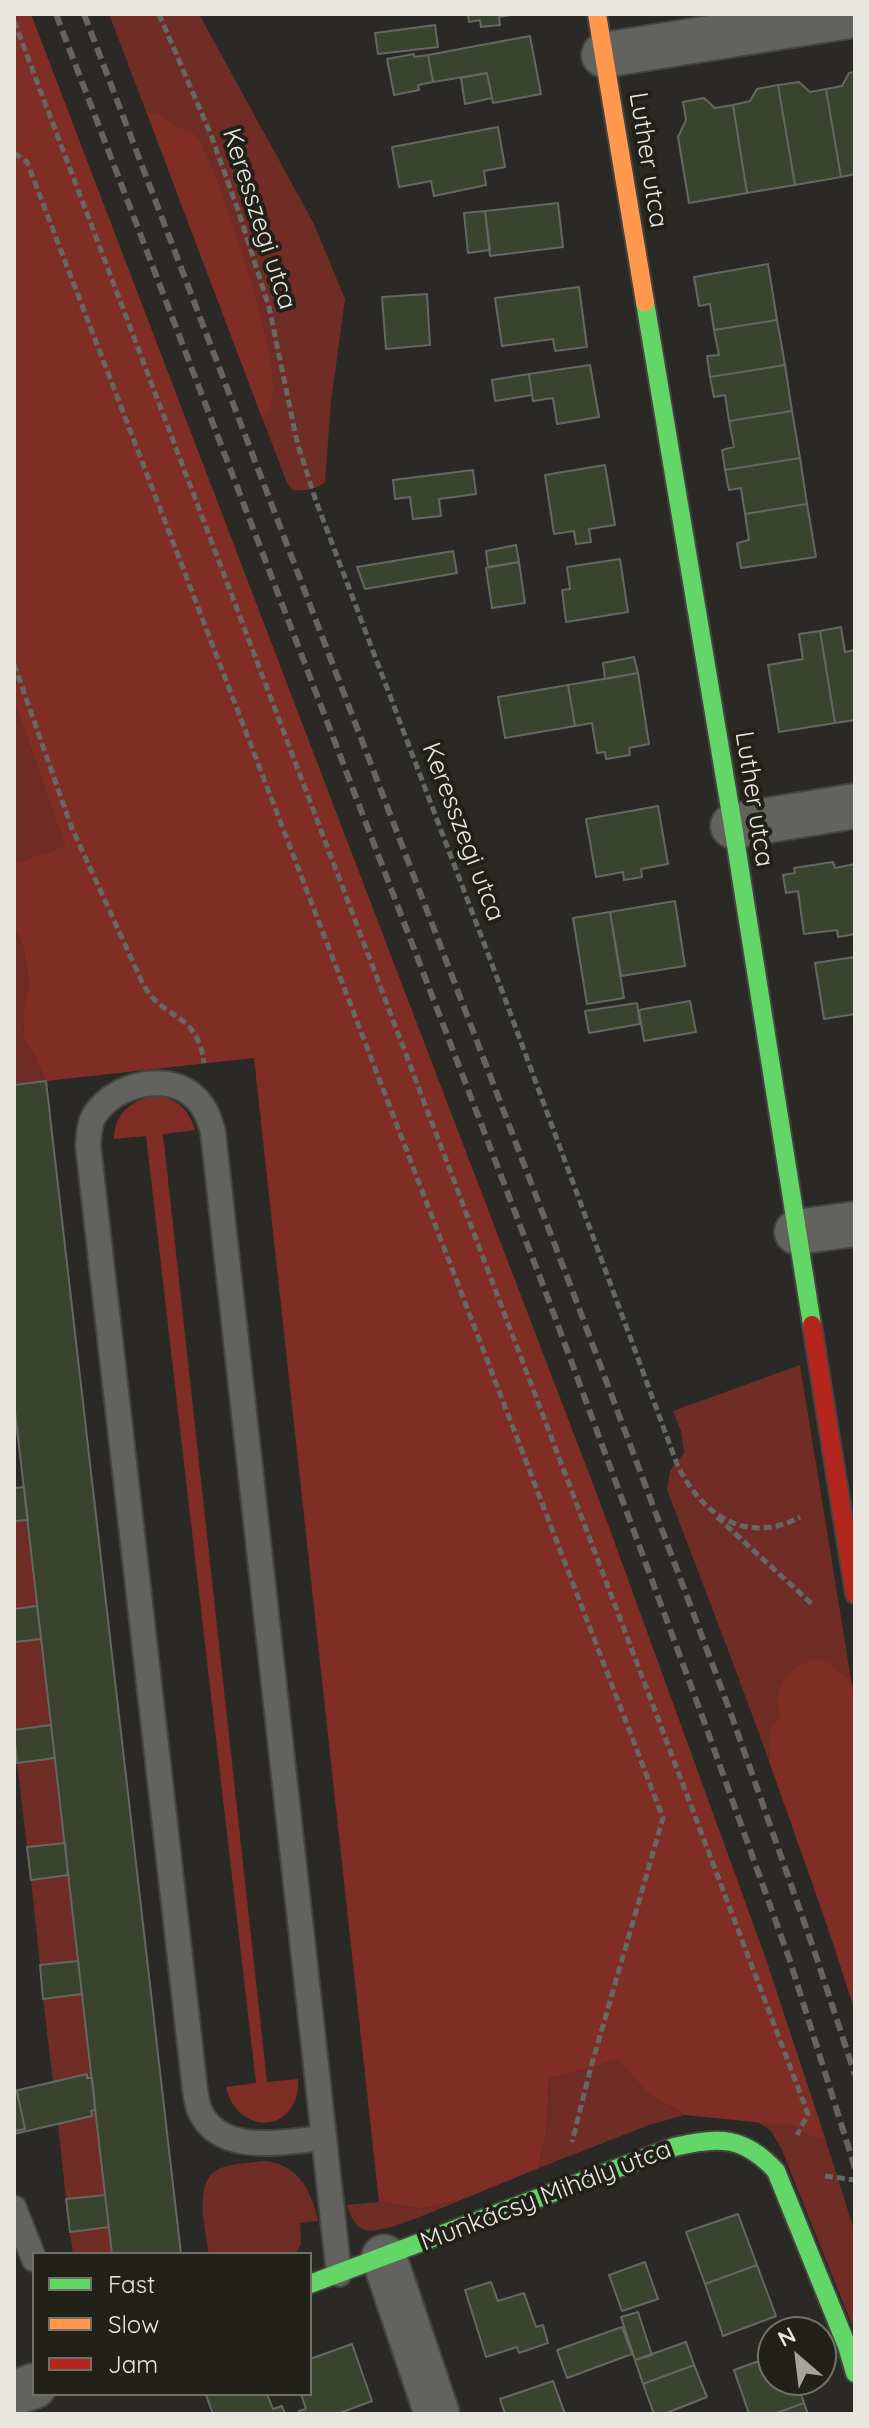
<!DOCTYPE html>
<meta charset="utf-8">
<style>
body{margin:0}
#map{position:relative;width:869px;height:2428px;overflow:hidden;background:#2a2925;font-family:Quicksand,sans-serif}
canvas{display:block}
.frame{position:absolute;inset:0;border:16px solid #e7e6e1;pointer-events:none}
.legend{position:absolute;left:32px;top:2252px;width:280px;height:144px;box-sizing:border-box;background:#222119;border:2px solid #717069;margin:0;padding:10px 14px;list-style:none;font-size:24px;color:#e7e6e1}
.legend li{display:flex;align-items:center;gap:16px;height:40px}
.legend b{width:40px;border:2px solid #717069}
.north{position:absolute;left:757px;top:2316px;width:80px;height:80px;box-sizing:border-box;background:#222119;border:2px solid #717069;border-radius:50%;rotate:332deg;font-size:22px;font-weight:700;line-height:32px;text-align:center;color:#e7e6e1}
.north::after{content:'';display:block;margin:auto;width:28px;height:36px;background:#a5a49f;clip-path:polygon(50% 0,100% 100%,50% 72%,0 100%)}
</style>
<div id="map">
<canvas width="869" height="2428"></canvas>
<div class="frame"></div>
<ul class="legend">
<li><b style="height:10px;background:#63d668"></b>Fast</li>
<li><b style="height:10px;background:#ff974d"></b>Slow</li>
<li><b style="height:10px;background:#b3261e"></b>Jam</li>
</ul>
<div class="north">N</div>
</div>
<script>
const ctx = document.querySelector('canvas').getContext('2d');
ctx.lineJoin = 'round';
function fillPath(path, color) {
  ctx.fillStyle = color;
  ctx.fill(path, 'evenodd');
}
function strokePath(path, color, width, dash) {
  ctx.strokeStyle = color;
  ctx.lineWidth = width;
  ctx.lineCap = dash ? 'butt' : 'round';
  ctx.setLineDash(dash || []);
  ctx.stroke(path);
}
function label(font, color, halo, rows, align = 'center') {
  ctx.font = font + ' Quicksand,sans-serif';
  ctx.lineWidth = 8;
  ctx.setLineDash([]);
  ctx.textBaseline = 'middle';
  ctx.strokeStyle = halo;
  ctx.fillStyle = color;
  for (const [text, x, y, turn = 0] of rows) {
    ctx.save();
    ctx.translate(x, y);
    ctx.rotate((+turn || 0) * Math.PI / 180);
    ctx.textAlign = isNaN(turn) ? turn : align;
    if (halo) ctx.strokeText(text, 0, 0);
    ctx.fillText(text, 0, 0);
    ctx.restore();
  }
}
const green = new Path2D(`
 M109 14H199L314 224 345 299 331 402 325 482C315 490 305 491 292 490L287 483Z
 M14 701 65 846 14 863Z
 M14 927 24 950 29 984 23 1012 24 1038 36 1059 46 1081 14 1085Z
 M800 1365 855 1704V2011C799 1835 733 1662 667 1490L670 1471 684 1453 681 1431 673 1411Z
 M28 1520 37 1606 14 1609V1521Z
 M41 1639 51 1725 14 1730V1642Z
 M55 1758 65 1843 27 1847 17 1763Z
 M68 1875 78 1961 40 1965 31 1880Z
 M82 1994 92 2078 53 2082 43 1999Z
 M618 2060 647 2093 685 2115 649 2125 539 2168 547 2125 549 2079Z
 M95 2110 105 2195 66 2199 57 2115Z
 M756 2121 794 2126 810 2136 826 2141 855 2233V2332L781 2148 771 2131Z
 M262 2161C297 2162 312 2191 318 2221L300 2223 301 2244 296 2254H209C206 2228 190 2177 224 2167 236 2163 250 2163 262 2161Z
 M461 2200C443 2207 380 2236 365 2230 354 2226 350 2215 347 2205L379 2202 420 2209Z
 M109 2227 112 2254H73L70 2232Z`);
const forest = new Path2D(`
 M14 14H31L601 1505 766 1959 826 2141 810 2136 794 2126 685 2115 647 2093 618 2060 549 2079 547 2125 539 2168 461 2200 420 2209 379 2202 254 1058 46 1081 36 1059 24 1038 23 1012 29 984 24 950 14 926V863L65 846 14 701Z
 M147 113 159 114 170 123 193 133 200 141 216 178 251 281 269 351 274 390 269 411 262 418Z
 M152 1096C175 1096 189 1109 195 1130L163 1134 267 2082 298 2079C301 2133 238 2138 226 2087L256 2083 146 1136 114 1139C114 1114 130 1102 152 1096Z
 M816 1659 828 1663 852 1683 855 1704V2011L833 1942 770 1764V1729L780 1717C779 1710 777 1702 778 1696 779 1676 799 1664 816 1659Z`);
const building = new Path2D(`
 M468 14H517L499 17 500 25 481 27 480 20 469 22Z
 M435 25 438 47 378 54 375 33Z
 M530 36 541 94 493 103 487 73 433 82 428 55Z
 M414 54V57L428 55 433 82 418 85 419 90 394 95 387 59Z
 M855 72V174L841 177 826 89 842 86 849 73Z
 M487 73 492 98 465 104 461 78Z
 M799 82 810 92 826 89 841 177 795 185 778 85Z
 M778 85 795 185 747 193 733 105 750 101 757 89Z
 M704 98 715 108 733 105 747 193 689 203 678 137 686 120 683 102Z
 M498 127 505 167 484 171 486 185 434 196 431 181 399 187 392 147Z
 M558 203 563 247 490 256 485 211Z
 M485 211 490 250 468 253 464 213Z
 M768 264 777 320 714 330 710 304 699 306 694 277Z
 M579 287 587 347 555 351 553 339 502 346 495 298Z
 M427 294 430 345 386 349 382 297Z
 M777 320 785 365 710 377 707 356 719 355 714 330Z
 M590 365 599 417 557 424 553 398 533 401 529 374Z
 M785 365 792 411 729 421 725 395 714 397 710 377Z
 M529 374 532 395 495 401 492 380Z
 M792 411 800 458 725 470 722 450 734 447 729 421Z
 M800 458 807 504 745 514 741 488 729 490 725 470Z
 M605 465 615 525 589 529 591 542 576 544 574 531 554 534 545 475Z
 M473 470 476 494 439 499 441 516 413 519 410 497 395 499 393 480Z
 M807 504 816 557 741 568 737 543 749 540 745 514Z
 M516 545 519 562 488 567 486 551Z
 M453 551 457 573 365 589 357 567Z
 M620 559 628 612 566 622 562 590 570 589 567 567Z
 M519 562 525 603 492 608 486 568Z
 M841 627 845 652 855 650V720L835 723 820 631Z
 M820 631 835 723 779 732 768 665 803 659 799 634Z
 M634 657 638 673 605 679 603 663Z
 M638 673 649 744 629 748 630 755 606 759 605 752 597 753 592 723 575 726 568 685Z
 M568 685 575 726 505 738 498 697Z
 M658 806 668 864 641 869 642 877 624 880 623 872 596 877 586 819Z
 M833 862 835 868 855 864V934L838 937 837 930 804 934 798 891 786 893 783 875 795 873 794 868Z
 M675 901 685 966 621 976 610 912Z
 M610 912 624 998 587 1004 573 918Z
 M855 957V1014L824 1019 815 963Z
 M690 1001 696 1032 644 1041 639 1010Z
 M637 1003 640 1024 589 1033 585 1011Z
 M46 1081 181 2254H112L105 2195 14 1403V1085Z
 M24 1487 28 1520 14 1521V1488Z
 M37 1606 41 1639 14 1642V1609Z
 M51 1725 55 1758 17 1763 14 1730Z
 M65 1843 68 1875 31 1880 27 1847Z
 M78 1961 82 1994 43 1999 40 1965Z
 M87 2074V2078H92L94 2094 95 2110 91 2111 92 2116 14 2134V2131L25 2129 17 2092 14 2093V2091Z
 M17 2092 25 2129 14 2131V2093Z
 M105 2195 109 2227 70 2232 66 2199Z
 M738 2214 757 2265 705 2284 686 2232Z
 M645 2262 658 2299 622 2311 609 2275Z
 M757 2265 776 2316 723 2336 705 2284Z
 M491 2282 498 2301 524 2293 536 2327 543 2325 548 2343 519 2353 517 2347 486 2357 465 2290Z
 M638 2312 652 2355 635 2360 621 2317Z
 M622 2327 632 2354 567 2378 557 2350Z
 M686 2342 694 2365 643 2384 635 2360Z
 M352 2344 372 2401 337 2414H300L299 2411 306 2409 301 2394H310V2359Z
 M773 2356V2380H796L804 2403 774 2414H749L734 2370Z
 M694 2365 707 2397 664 2414H654L643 2384Z
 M553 2381 565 2414H505L500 2399Z
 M210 2394H267L273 2409 282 2406 285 2414H213L206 2395Z
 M804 2403 808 2414H774Z`);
const path = new Path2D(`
 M159 14 211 135 239 213 269 307 297 442 316 501 504 996 677 1464C701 1514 745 1546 800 1517
 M14 21 808 2114 797 2135
 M14 153 27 162 663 1818 591 2067 572 2142
 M14 664 71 826 143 984C164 1022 197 1010 204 1063
 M717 1517 813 1605
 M825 2176 855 2180`);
const lane = new Path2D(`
 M322 2138C283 2142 218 2156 199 2109 197 2103 196 2096 195 2090L88 1145C89 1137 89 1128 92 1120 107 1087 162 1071 191 1094 204 1104 209 1117 213 1132L339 2274
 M14 2208 34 2259`);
const street = new Path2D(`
 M604 55 855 15
 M733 826 855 806
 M797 1232 855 1224
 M384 2257 437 2414
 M14 2393 34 2386`);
const fast = new Path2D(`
 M645 302 733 826 812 1325
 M310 2284 674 2147C718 2136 744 2136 776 2171L847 2346 855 2373`);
const slow = new Path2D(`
 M597 14 645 302`);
const jam = new Path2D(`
 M812 1325 855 1594`);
const rail = new Path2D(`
 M56 14 549 1301 705 1724 790 1961 855 2168
 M84 14 574 1295 731 1714 815 1953 855 2075`);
const streetNames = [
 ["Luther utca",648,160,81],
 ["Keresszegi utca",259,219,72],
 ["Luther utca",754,799,81],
 ["Keresszegi utca",463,832,69],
 ["Munkácsy Mihály utca",546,2196,-21]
];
fillPath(green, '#6f2d26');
fillPath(forest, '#7f2d25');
fillPath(building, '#3a432d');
strokePath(building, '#666763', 2);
strokePath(lane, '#454441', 28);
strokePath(street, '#454441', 48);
strokePath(fast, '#454441', 22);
strokePath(slow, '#454441', 22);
strokePath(jam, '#454441', 22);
strokePath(path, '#676764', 5, [8, 4]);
strokePath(lane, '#62625f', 24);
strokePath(street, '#62625f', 44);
strokePath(fast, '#63d668', 18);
strokePath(slow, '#ff974d', 18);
strokePath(jam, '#b3261e', 18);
strokePath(rail, '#666461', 6, [12, 6]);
label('26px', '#e7e6e1', '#222119', streetNames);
</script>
